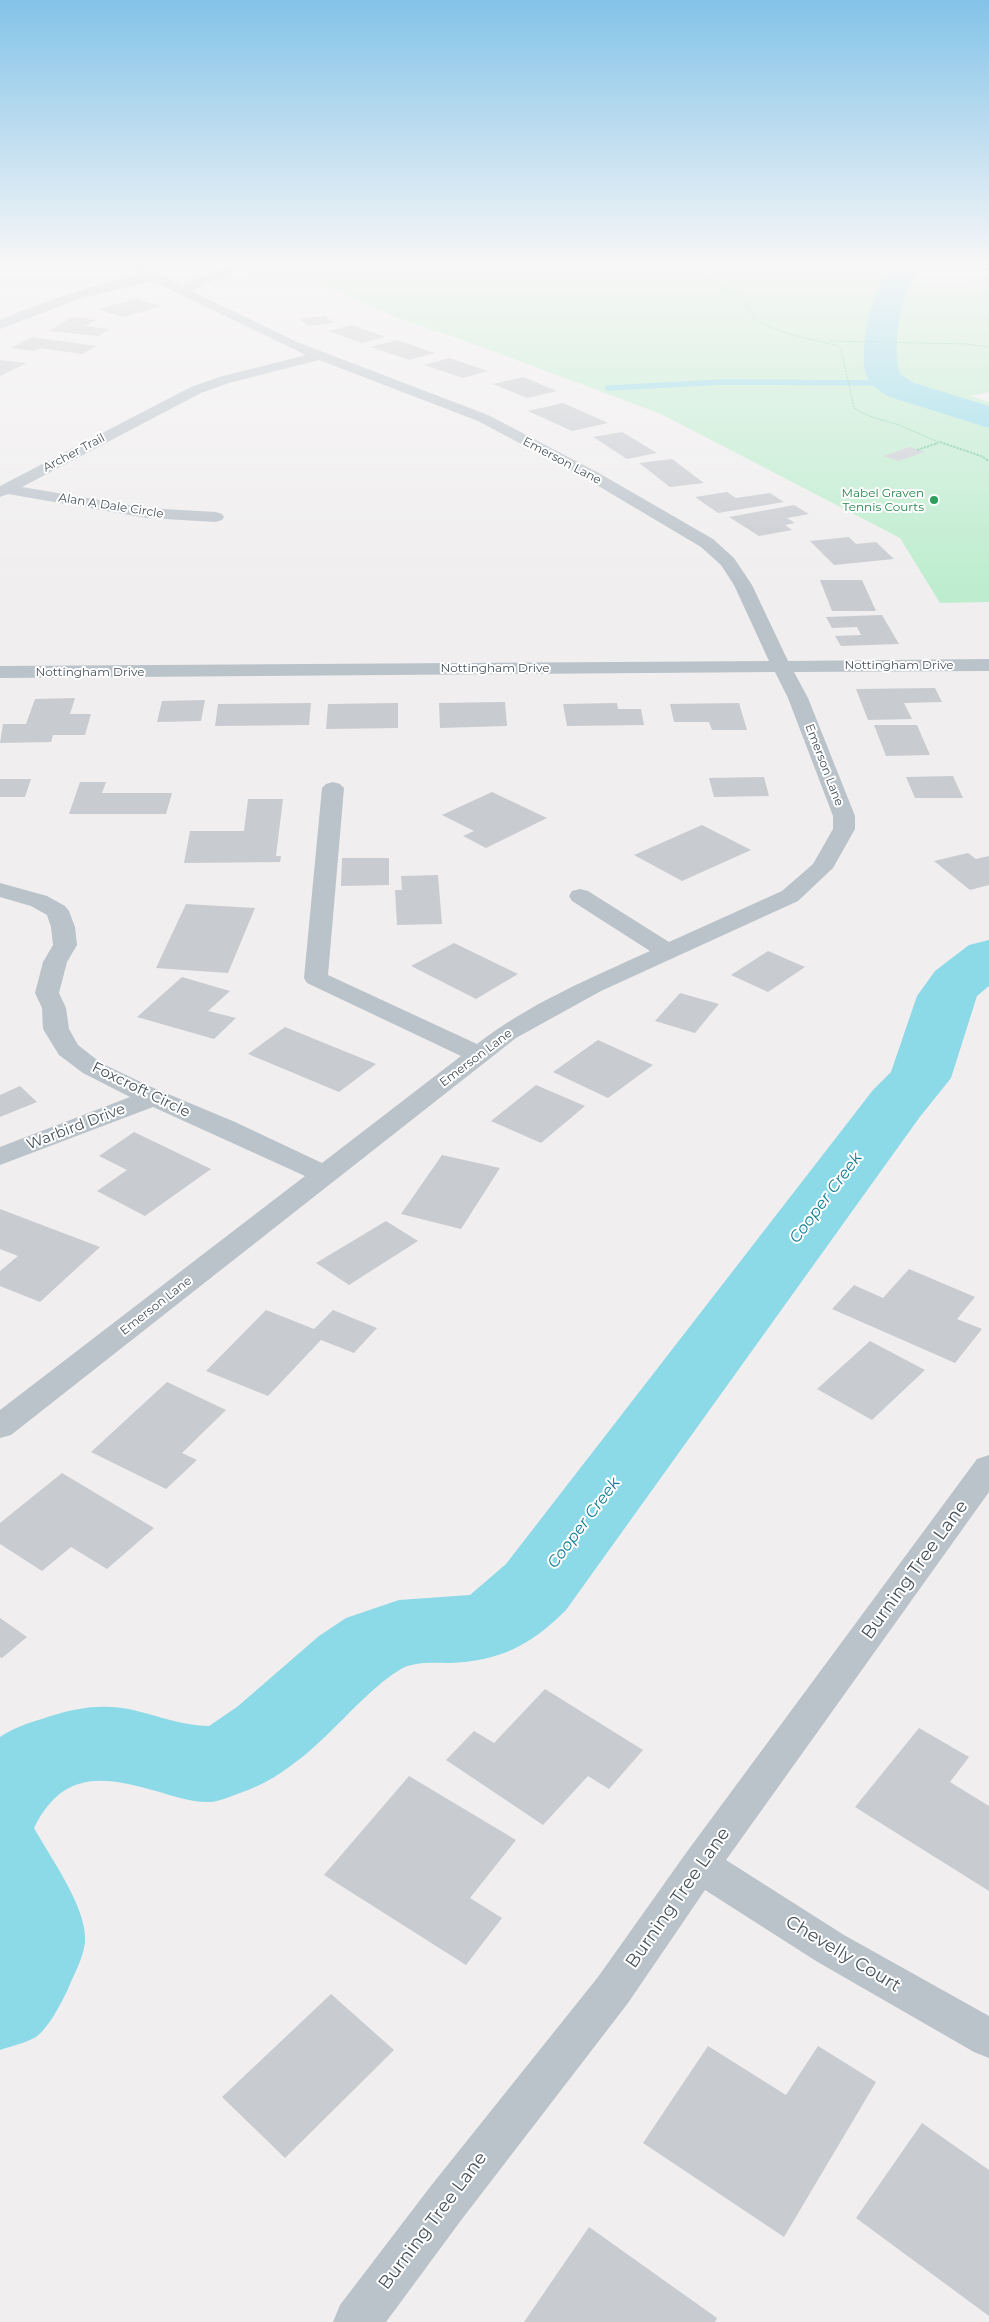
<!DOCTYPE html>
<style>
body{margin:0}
canvas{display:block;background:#f0eeee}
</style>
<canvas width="989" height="2322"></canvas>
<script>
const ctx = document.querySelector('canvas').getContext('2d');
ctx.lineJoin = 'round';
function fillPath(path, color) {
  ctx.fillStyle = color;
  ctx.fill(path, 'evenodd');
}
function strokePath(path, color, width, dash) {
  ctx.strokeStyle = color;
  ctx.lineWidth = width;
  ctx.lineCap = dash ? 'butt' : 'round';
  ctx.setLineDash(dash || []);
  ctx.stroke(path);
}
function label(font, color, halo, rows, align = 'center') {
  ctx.font = font + ' Montserrat,sans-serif';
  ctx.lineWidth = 4;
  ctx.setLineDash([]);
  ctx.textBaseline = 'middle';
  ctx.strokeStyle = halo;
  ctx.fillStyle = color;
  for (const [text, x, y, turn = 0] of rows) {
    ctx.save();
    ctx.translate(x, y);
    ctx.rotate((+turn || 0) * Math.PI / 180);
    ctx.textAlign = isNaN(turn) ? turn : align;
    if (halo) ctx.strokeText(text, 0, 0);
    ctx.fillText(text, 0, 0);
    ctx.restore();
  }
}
const green = new Path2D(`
 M267 262H845L905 269 903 283 989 288V392L970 396 989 402V602L940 603 900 538 661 414 466 341 400 319 318 282 244 273Z`);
const stream = new Path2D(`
 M866 262 906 267
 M608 388 724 382 890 383`);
const river = new Path2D(`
 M892 262H921C918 274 910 283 906 294 898 315 893 352 900 374L914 383 989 406V428L890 397C880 392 872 386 867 377 859 359 868 311 876 293 880 282 889 274 892 262Z
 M989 940V986L977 996 951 1078 919 1118 566 1610C530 1646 500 1661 449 1663 432 1663 412 1661 398 1671 383 1680 370 1693 357 1705 322 1740 288 1777 240 1793 231 1796 221 1801 211 1802 193 1803 173 1796 156 1791 102 1775 62 1771 34 1828 50 1857 88 1909 85 1942 83 1959 74 1974 68 1989 60 2005 50 2026 36 2037 26 2043 11 2046 0 2050V1737C13 1728 28 1723 42 1719 73 1708 102 1703 133 1710 159 1716 183 1726 209 1726L237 1707 319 1636 346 1618 399 1600 470 1595 506 1564 873 1090 891 1072 917 996 935 971 969 945Z`);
const building = new Path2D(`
 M136 299 162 306 123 317 97 309Z
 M325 316 334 323 308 326 299 319Z
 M72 317 96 320 85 326 110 329 98 336 49 331Z
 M352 325 385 337 362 343 328 331Z
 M32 337 97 346 82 354 40 348 34 351 11 348Z
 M397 340 435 353 409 360 371 347Z
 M449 358 488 371 463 378 424 365Z
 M0 360 27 363 0 376Z
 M523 377 557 391 527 398 493 384Z
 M563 403 608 423 572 431 528 411Z
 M622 432 657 453 627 459 593 437Z
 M910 447 925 452 898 461 883 456Z
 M672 459 704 483 670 487 639 463Z
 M727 492 736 498 770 493 784 502 718 513 695 497Z
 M794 505 809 514 787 518 795 523 785 525 792 530 759 536 729 517Z
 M849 537 856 544 876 542 894 559 834 565 810 541Z
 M820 580H862L876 611H832Z
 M882 615 899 644 841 646 835 636 861 635 857 627 832 628 826 617Z
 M935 688 942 702 904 703 912 719 868 720 856 689Z
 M75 698 70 714H91L85 735H53L51 742 0 743 3 724H26L35 699Z
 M205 700 201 721 157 722 162 701Z
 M505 702 507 726 440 728 439 703Z
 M311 703 309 725 215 726 218 704Z
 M398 703V728L326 729 328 704Z
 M617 703 618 709H641L644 725 567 726 563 704Z
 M739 703 747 730H712L709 722H674L670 704Z
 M874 725H917L930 755 886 756Z
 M953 776 963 798H915L906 777Z
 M764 777 769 796 714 797 709 778Z
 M0 779H31L25 797H0Z
 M80 782H106L102 793H172L166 814H69Z
 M492 792 547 818 486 848 463 836 474 831 442 815Z
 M248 799H283L276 856H281L280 862 184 863 190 831H244Z
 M702 825 751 850 682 881 634 855Z
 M968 853 976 859 989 856V885L970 890 934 861Z
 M342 858H389V885L341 886Z
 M438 875 442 924 397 925 395 890H402L401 876Z
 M186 904 255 908 228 973 156 968Z
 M454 943 518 974 476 999 411 966Z
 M768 951 805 967 768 992 731 975Z
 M182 977 230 991 208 1011 236 1018 214 1039 137 1017Z
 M680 993 719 1004 695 1033 655 1021Z
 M285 1027 376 1064 339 1092 248 1054Z
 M598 1040 653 1065 608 1098 553 1072Z
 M536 1085 585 1106 541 1143 491 1121Z
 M20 1086 37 1102 0 1117V1095Z
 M134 1132 211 1169 145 1216 97 1191 127 1170 99 1156Z
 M442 1155 500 1168 461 1229 401 1214Z
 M0 1209 100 1247 40 1302 0 1286V1271L18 1256 0 1249Z
 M386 1221 418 1241 349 1285 316 1263Z
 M909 1269 975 1297 957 1319 982 1329 955 1363 832 1309 854 1285 883 1298Z
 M266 1310 314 1329 333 1310 377 1328 354 1353 321 1340 268 1396 206 1371Z
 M870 1341 925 1370 872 1420 817 1389Z
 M167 1382 226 1410 182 1453 197 1460 166 1489 91 1452Z
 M62 1473 154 1528 107 1569 71 1547 42 1571 0 1544V1523Z
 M0 1618 27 1637 2 1658 0 1657Z
 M545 1689 643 1750 609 1789 588 1776 543 1825 446 1760 474 1731 494 1743Z
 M919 1728 969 1757 950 1782 989 1806V1891L855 1807Z
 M409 1776 516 1840 470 1898 502 1918 466 1965 324 1875Z
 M331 1994 394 2050 285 2158 222 2097Z
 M708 2046 786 2095 818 2046 876 2082 784 2237 643 2143Z
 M922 2123 989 2170V2316L856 2218Z
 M589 2227 717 2318 715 2322H524Z`);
const pathFar1 = new Path2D(`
 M650 262C680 269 718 279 742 299 750 306 749 316 761 322 783 335 813 339 838 346L841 349 854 408C868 417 883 420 899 425 914 431 928 438 944 444
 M830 341 965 344 989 347
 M936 444 938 443`);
const path = new Path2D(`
 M940 442 981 456 989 461
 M917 450 938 443`);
const minor = new Path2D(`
 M117 262H133L182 286 236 262H253L192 291 297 342 488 415 597 472 713 539 734 558 752 585 788 661 989 659V671L794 672 808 698 855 816V829L833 868 798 901 601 991 516 1038 11 1435 0 1438V1410L305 1176 153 1107 0 1165V1147L130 1097 83 1073 59 1055 43 1029 42 1008 35 993 43 962 53 945 51 927 47 915 31 906 0 897V883L47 896 65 906 69 911 75 927 77 945 67 962 59 993 66 1008 69 1029 78 1045 101 1063 149 1086 235 1122 322 1163 461 1056 307 983 304 978 322 788 326 784 333 782 340 784 344 788 328 975 477 1044C528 1004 591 978 650 951L572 901 569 896 572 891 580 889 588 891 669 942 782 891 813 864 833 829V816L788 698 775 672 0 678V666L769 661 734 585 721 565 701 547 585 478 478 421 319 360 229 383 201 393 22 487 147 508 216 512 222 514 224 517 222 520 216 522 147 518 8 494 0 497V486L191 387 219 377 306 355 152 281 79 299 0 329V320C45 301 92 284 141 275Z
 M989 1455V1492L726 1860 844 1935 989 2016V2058L974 2052 816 1961 705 1890 628 2003 462 2219 386 2322H333L340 2305 430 2187 598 1977 686 1853 977 1459Z`);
const markers = [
 [934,500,5,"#2e9e5b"]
];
const farStreetnames = [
 ["Archer Trail",74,453,-28],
 ["Emerson Lane",562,461,28],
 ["Alan A Dale Circle",111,506,9],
 ["Nottingham Drive",899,665],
 ["Nottingham Drive",495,668],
 ["Nottingham Drive",90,672],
 ["Emerson Lane",824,765,69],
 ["Emerson Lane",476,1058,-37],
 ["Emerson Lane",156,1306,-38]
];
const farLeisurenames = [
 ["Mabel Graven",924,493],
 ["Tennis Courts",924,507]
];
const streetNames = [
 ["Foxcroft Circle",141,1090,26],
 ["Warbird Drive",76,1127,-21]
];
const waterNames = [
 ["Cooper Creek",826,1198,-53],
 ["Cooper Creek",584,1523,-53]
];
const nearStreetnames = [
 ["Burning Tree Lane",915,1570,-54],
 ["Burning Tree Lane",678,1898,-55],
 ["Chevelly Court",843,1954,31],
 ["Burning Tree Lane",433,2221,-53]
];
fillPath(green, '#bdedce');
strokePath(stream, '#8cd9e8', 5.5);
fillPath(river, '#8cd9e8');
fillPath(building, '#c8cbd0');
strokePath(pathFar1, '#77c99d', 1, [2, 1]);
strokePath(path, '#77c99d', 2, [2.5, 1]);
fillPath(minor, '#bac3ca');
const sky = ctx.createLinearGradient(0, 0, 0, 587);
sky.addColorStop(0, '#83c3e8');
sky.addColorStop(0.45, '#f8f7f7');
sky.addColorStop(1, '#f8f7f700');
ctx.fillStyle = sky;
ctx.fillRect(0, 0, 989, 587);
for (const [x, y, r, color] of markers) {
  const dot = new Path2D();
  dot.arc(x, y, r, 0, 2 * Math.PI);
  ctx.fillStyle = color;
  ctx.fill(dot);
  strokePath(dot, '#fff', 2);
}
label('12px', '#47525a', '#fff', farStreetnames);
label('12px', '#27864d', '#fff', farLeisurenames, 'right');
label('15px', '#47525a', '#fff', streetNames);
label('italic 16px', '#127e94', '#fff', waterNames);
label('18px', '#47525a', '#fff', nearStreetnames);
</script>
